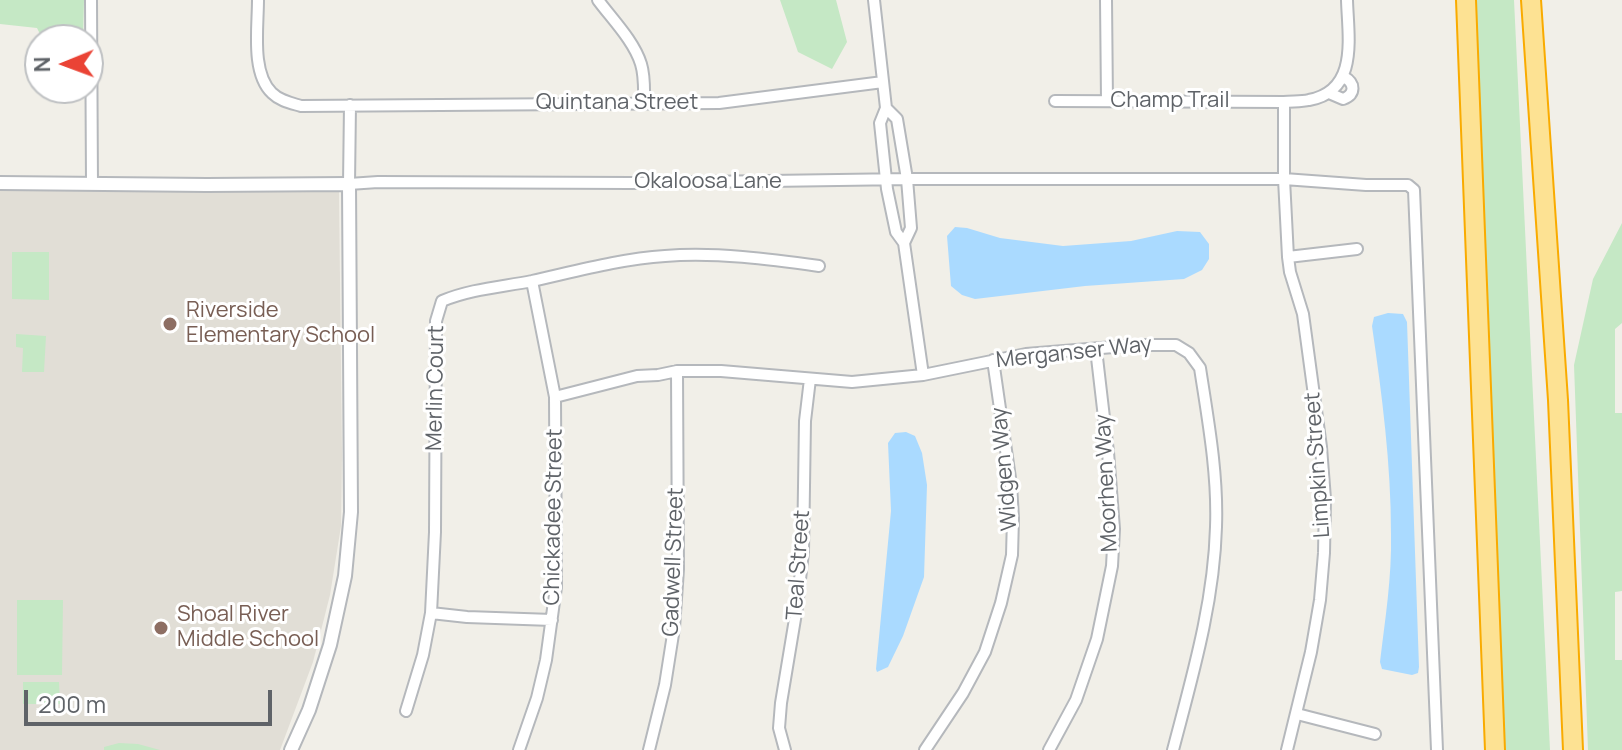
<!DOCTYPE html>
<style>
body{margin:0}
#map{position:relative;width:1622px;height:750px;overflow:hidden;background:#f1efe8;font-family:Manrope,sans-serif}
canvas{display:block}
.north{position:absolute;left:24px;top:24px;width:80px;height:80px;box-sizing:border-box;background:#fff;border:2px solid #bfc1c3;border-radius:50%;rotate:269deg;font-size:22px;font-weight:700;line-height:32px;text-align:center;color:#5f6368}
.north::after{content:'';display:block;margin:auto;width:28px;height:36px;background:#ea4335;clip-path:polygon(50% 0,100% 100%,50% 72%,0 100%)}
.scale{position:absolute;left:24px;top:690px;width:248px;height:36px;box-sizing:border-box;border:4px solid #5f6368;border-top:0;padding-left:10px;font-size:24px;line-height:28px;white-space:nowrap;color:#5f6368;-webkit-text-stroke:6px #fff;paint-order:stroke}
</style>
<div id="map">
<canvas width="1622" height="750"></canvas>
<div class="north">N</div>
<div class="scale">200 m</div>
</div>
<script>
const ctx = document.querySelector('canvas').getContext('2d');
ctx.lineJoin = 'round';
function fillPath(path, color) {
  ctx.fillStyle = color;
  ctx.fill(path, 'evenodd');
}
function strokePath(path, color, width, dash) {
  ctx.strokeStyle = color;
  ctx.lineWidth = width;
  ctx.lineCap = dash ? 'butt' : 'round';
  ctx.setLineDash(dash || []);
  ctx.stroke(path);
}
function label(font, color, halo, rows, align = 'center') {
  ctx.font = font + ' Manrope,sans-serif';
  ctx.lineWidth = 6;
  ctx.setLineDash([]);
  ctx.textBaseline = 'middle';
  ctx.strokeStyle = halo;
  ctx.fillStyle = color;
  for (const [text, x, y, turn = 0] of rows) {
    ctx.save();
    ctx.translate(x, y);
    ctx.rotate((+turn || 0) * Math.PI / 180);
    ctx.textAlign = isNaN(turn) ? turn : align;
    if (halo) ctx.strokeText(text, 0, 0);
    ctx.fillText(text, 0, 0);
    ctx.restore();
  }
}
const education = new Path2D(`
 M0 190 339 192 342 455 341 526 330 595 313 662 280 750H0Z`);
const green = new Path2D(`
 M0 0H84L83 40H43L37 28 0 24Z
 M780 0H836L847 42 832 69 798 52Z
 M1476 0H1514L1550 750H1504Z
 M1622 223V323L1615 329V413H1622V591L1615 592V660H1622V750H1588L1574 365 1593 279Z
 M12 252H49V300L12 299Z
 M16 334 46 336 44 372H22L23 348 16 347Z
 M17 600H63L62 675H17Z
 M23 682H59L60 704H23Z
 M119 743 138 744 160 750H104V747Z`);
const water = new Path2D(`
 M955 227 967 228 1000 238 1063 246 1131 241 1177 231 1200 232 1209 244V259L1202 270 1184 279 1085 286 975 299 962 295 951 286 947 236Z
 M1388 313 1403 314 1407 322 1419 667 1418 673 1412 675 1382 669 1380 662C1385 620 1392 577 1391 534 1391 464 1382 395 1372 326L1374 317Z
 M906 432 915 436 922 453 927 485 924 577 903 636 888 667 877 672 876 669 891 511 888 443 895 433Z`);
const minor = new Path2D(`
 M91 0 92 184
 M258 0C258 28 251 73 272 93 280 101 291 103 301 106L719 103 883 82
 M598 0C612 19 634 41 641 64 645 77 644 90 644 103
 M874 0 886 108 880 123 887 189 896 232 904 243 923 375
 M1106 0 1107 101
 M1329 93 1343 99C1356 94 1355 83 1344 77
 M1055 101 1284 102C1292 101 1301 102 1309 100 1359 91 1348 37 1347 0
 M1284 102V179L1288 257 1290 272 1303 314 1321 447 1325 499 1324 553 1320 600 1311 652 1287 750
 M350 105 349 184 378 182 631 183 907 179H1284L1366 185H1408L1414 190 1437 750
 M886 108 897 119 907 179 911 228 904 243
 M1288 257 1357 249
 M555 397 637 376 658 375 677 371H721L852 382 923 375 1026 354 1139 345H1176L1189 353 1200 368C1208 420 1218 474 1216 527 1214 603 1192 677 1173 750
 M431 613 467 617 552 620
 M406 711 423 655 431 613 435 532 436 321 442 301C471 289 501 287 532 281 577 271 620 259 665 256 715 252 770 259 819 266
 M1297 714 1375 734
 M519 750 537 698 546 660 556 587 555 397 532 281
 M649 750 665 685 674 628 678 569 677 371
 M785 750 779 728 781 703 797 607 803 552 805 421 810 379
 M925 750 963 693 985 652 1001 603 1012 555 1013 518 1011 485 993 360
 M1049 750 1076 700 1097 639 1112 566 1114 529 1108 452 1096 349`);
const tertiary = new Path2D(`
 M0 183 207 185 349 184 351 512 345 576 330 645 309 710 291 750`);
const motorway = new Path2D(`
 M1466 0 1495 750
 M1531 0 1558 400 1573 750`);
const markers = [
 [170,324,8,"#8d6e63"],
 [161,628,8,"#8d6e63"]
];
const streetNames = [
 ["Champ Trail",1170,101],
 ["Quintana Street",617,103],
 ["Okaloosa Lane",708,182],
 ["Merganser Way",1074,353,-6],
 ["Merlin Court",436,388,-89],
 ["Limpkin Street",1318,465,-94],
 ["Widgen Way",1005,469,-95],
 ["Moorhen Way",1107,483,-93],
 ["Chickadee Street",554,517,-89],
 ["Gadwell Street",674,562,-88],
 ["Teal Street",799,565,-86]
];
const educationNames = [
 ["Riverside",186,311],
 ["Elementary School",186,336],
 ["Shoal River",177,615],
 ["Middle School",177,640]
];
fillPath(education, '#e1ded6');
fillPath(green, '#c5e8c5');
fillPath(water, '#aadaff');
strokePath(minor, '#b5b8bc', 14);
strokePath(tertiary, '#b5b8bc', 16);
strokePath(motorway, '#f9ab00', 22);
strokePath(minor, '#fff', 10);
strokePath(tertiary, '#fff', 12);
strokePath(motorway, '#fde293', 18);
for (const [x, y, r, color] of markers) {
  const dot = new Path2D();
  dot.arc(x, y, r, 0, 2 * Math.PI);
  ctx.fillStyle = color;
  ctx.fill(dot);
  strokePath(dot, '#fff', 3);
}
label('22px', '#5f6368', '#fff', streetNames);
label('22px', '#785e54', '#fff', educationNames, 'left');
</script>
